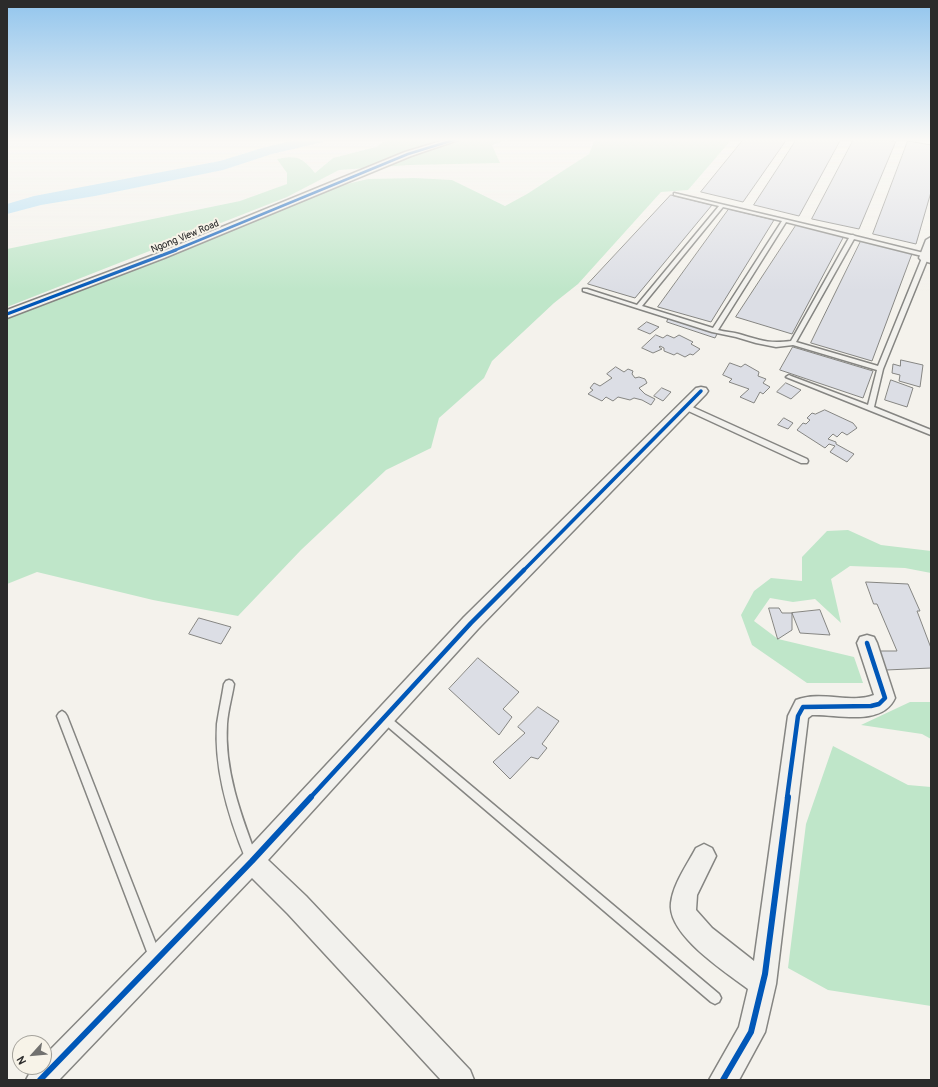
<!DOCTYPE html>
<style>
body{margin:0}
#map{position:relative;width:938px;height:1087px;overflow:hidden;background:#f4f2ec;font-family:Pangolin,sans-serif}
canvas{display:block}
.frame{position:absolute;inset:0;border:8px solid #2b2b2b;pointer-events:none}
.north{position:absolute;left:12px;top:1035px;width:40px;height:40px;box-sizing:border-box;background:#f7f3e8;border:1px solid #a5a39c;border-radius:50%;rotate:243deg;font-size:11px;font-weight:700;line-height:16px;text-align:center;color:#2b2b2b}
.north::after{content:'';display:block;margin:auto;width:14px;height:18px;background:#71716f;clip-path:polygon(50% 0,100% 100%,50% 72%,0 100%)}
</style>
<div id="map">
<canvas width="938" height="1087"></canvas>
<div class="frame"></div>
<div class="north">N</div>
</div>
<script>
const ctx = document.querySelector('canvas').getContext('2d');
ctx.lineJoin = 'round';
function fillPath(path, color) {
  ctx.fillStyle = color;
  ctx.fill(path, 'evenodd');
}
function strokePath(path, color, width, dash) {
  ctx.strokeStyle = color;
  ctx.lineWidth = width;
  ctx.lineCap = dash ? 'butt' : 'round';
  ctx.setLineDash(dash || []);
  ctx.stroke(path);
}
function label(font, color, halo, rows, align = 'center') {
  ctx.font = font + ' Pangolin,sans-serif';
  ctx.lineWidth = 4;
  ctx.setLineDash([]);
  ctx.textBaseline = 'middle';
  ctx.strokeStyle = halo;
  ctx.fillStyle = color;
  for (const [text, x, y, turn = 0] of rows) {
    ctx.save();
    ctx.translate(x, y);
    ctx.rotate((+turn || 0) * Math.PI / 180);
    ctx.textAlign = isNaN(turn) ? turn : align;
    if (halo) ctx.strokeText(text, 0, 0);
    ctx.fillText(text, 0, 0);
    ctx.restore();
  }
}
const green = new Path2D(`
 M388 139H510L492 145 500 163 409 165 339 170 287 197 7 307V249L240 201 287 184V173L277 159C297 155 302 157 315 173L333 158 376 147Z
 M595 139H732L688 190 661 192 578 284 554 303 492 361 484 378 439 418 431 448 386 470 301 550 238 616 153 600 37 572 7 584V318L338 186 368 179 415 178 452 180 505 206 527 194 589 154Z
 M848 530 881 545 931 551V573L905 568 850 566 831 579 841 623 815 599 793 602 770 598 754 621 778 639 854 657 863 683H807L752 645 741 615 754 591 771 578 802 581V557L827 531Z
 M910 702H931V739L922 734 861 725Z
 M833 746 908 785 931 787V1006L828 990 788 968 806 824Z`);
const river = new Path2D(`
 M299 139H325L323 142 272 154 223 170 95 196 41 205 7 214V204L34 196 220 161 262 148Z`);
const building = new Path2D(`
 M744 139H787L743 202 701 192Z
 M797 139H841L799 216 754 205Z
 M854 139 896 141 859 229 812 219Z
 M908 141 931 145V192L916 244 873 234Z
 M671 195 712 205 635 298 588 284Z
 M729 209 774 220 711 322 658 307Z
 M797 224 844 236 792 334 736 317Z
 M862 239 913 251 872 361 811 343Z
 M670 314 718 332 715 338 667 322Z
 M647 322 659 327 650 334 638 329Z
 M656 335 663 338 667 335 674 338 679 335 693 342 691 344 700 349 693 355 690 354 685 357 677 353 674 355 664 351V348L660 346 659 347 662 349 653 353 642 348Z
 M793 347 873 371 863 398 780 370Z
 M901 360 923 365 920 387 899 381 900 375 892 373 893 364 900 366Z
 M730 363 741 367 745 364 759 372 758 376 766 379 763 383 770 387 763 394 760 392 754 403 740 397 749 389 729 382 732 379 723 375Z
 M616 367 624 372 628 369 633 371 632 374 635 378 639 377 645 379 647 383 639 388 645 394 655 399 651 405 642 400 634 398 630 400 618 397 613 401 606 397 602 401 588 394 593 390 590 388 594 383 600 386 612 378 607 374Z
 M891 380 913 388 907 407 885 400Z
 M786 383 801 390 791 399 777 392Z
 M662 388 671 392 663 401 654 396Z
 M825 410 853 423 857 428 847 435 842 432 837 437 833 434 828 439 836 442V444L854 454 847 462 830 452 835 446 829 444 825 448 797 430 803 423 806 424 810 420 807 418 812 413 815 414Z
 M784 418 793 423 788 429 778 425Z
 M866 582 908 584 920 611H917L931 648V668L886 670 879 651H897L877 604H874Z
 M769 608H779L782 613H792V630L778 639Z
 M820 610 830 635 800 633 792 613Z
 M199 618 231 627 221 644 189 634Z
 M478 658 519 692 503 709 512 717 499 735 449 689Z
 M538 707 559 721 542 744 547 748 538 759 531 757 510 779 493 762 525 733 518 727Z`);
const service = new Path2D(`
 M674 193 851 235H853L855 236 928 254 929 255 926 257 854 239 796 342 878 366 922 258 927 257 928 258 883 369 874 407 931 430V435L786 377 789 375 791 376 868 405 877 370 793 345 776 347 756 343 736 337 712 332 583 291V289H587L637 305 719 206 674 195ZM723 207 782 221 713 328 642 306ZM786 222 849 238 791 341C768 344 760 340 739 334 732 332 725 332 718 330Z
 M684 405H688L807 459 808 461 807 463H801L684 409Z
 M229 680 232 681 234 684C232 697 228 710 227 724 224 770 241 815 257 858L255 862 251 864 247 862C229 819 214 770 217 724 219 710 222 697 224 684L226 681Z
 M62 711 65 713 67 716 161 957 159 961 155 963 151 961 149 957 57 716 59 713Z
 M384 713 387 715 719 994 721 998 719 1002 715 1004 711 1002 381 721 379 718 381 715Z`);
const minor = new Path2D(`
 M448 139H461L411 156 164 258 7 318V310L156 254 405 152Z
 M931 237V263L921 260 919 258 926 240Z
 M701 387 706 388 708 391 706 394 478 629 268 860 306 896 470 1070 474 1080H441L288 914 252 878 59 1080H26L33 1067H44V1056L244 853 464 617 696 388Z
 M867 635 874 637 877 643 895 698C882 727 837 714 812 715L808 718 776 984 765 1032 739 1080H709L739 1027 748 989C726 972 667 935 671 903 673 884 687 865 696 848L704 844 712 848 716 856 697 895 696 910 712 928 754 961 788 716 796 700C821 690 851 704 874 695L857 643 860 637Z`);
const cyclewayFar4 = new Path2D(`
 M173 251 408 154 457 139`);
const cyclewayFar3 = new Path2D(`
 M7 314 176 250`);
const cyclewayFar2 = new Path2D(`
 M523 571 701 391`);
const cyclewayFar1 = new Path2D(`
 M310 798 471 623 524 570
 M787 798 798 716 803 707 871 706 879 704 885 698 867 643`);
const cycleway = new Path2D(`
 M40 1080 252 861 311 797
 M723 1080 751 1032 765 974 788 797`);
const farStreetnames = [
 ["Ngong View Road",185,237,-22]
];
fillPath(green, '#bfe6c9');
fillPath(river, '#b2def4');
fillPath(building, '#dcdee5');
strokePath(building, '#858582', 1);
strokePath(service, '#858582', 3);
strokePath(minor, '#858582', 3);
fillPath(service, '#f2f1ed');
fillPath(minor, '#f2f1ed');
strokePath(cyclewayFar4, '#0057b8', 2.5);
strokePath(cyclewayFar3, '#0057b8', 3);
strokePath(cyclewayFar2, '#0057b8', 3.5);
strokePath(cyclewayFar1, '#0057b8', 4.5);
strokePath(cycleway, '#0057b8', 6);
const sky = ctx.createLinearGradient(0, 0, 0, 291);
sky.addColorStop(0, '#92c5ed');
sky.addColorStop(0.48, '#faf9f6');
sky.addColorStop(1, '#faf9f600');
ctx.fillStyle = sky;
ctx.fillRect(0, 0, 938, 291);
label('10px', '#2b2b2b', '#f7f3e8', farStreetnames);
</script>
